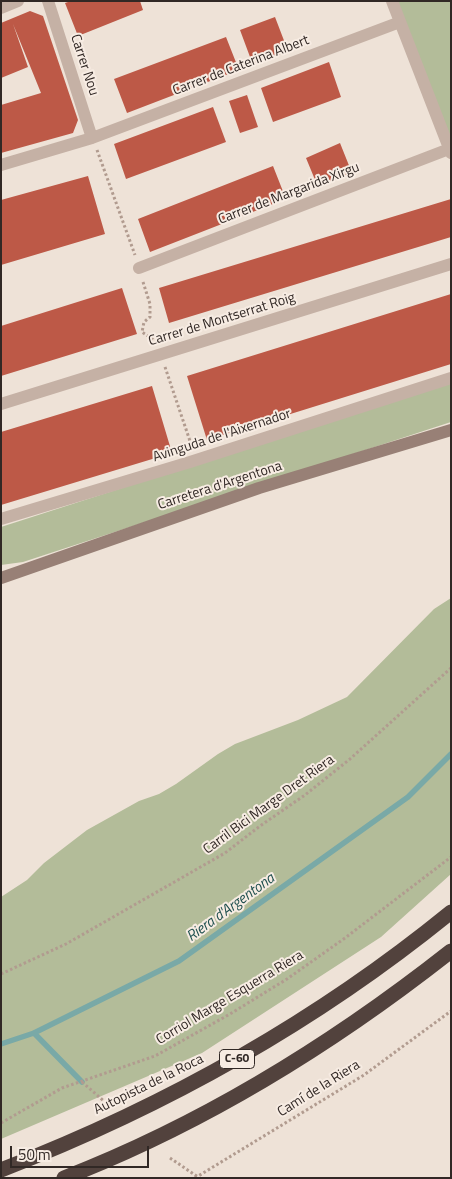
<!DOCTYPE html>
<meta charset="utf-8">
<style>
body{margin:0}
#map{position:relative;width:452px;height:1179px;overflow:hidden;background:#eee2d7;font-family:"Titillium Web",sans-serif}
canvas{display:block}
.frame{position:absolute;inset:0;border:2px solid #312825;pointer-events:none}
.scale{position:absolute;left:10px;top:1146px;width:139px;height:22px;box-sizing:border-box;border:2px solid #312825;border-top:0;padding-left:6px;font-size:15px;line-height:18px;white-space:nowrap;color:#312825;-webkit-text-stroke:4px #f7ece3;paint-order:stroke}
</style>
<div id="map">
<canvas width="452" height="1179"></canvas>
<div class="frame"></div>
<div class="scale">50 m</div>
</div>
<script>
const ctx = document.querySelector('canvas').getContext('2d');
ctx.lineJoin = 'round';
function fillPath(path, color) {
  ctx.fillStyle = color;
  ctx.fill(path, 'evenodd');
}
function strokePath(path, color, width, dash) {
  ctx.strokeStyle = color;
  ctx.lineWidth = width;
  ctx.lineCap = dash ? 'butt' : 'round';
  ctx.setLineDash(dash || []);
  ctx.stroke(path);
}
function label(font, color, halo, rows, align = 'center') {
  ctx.font = font + ' "Titillium Web",sans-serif';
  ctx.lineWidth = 4;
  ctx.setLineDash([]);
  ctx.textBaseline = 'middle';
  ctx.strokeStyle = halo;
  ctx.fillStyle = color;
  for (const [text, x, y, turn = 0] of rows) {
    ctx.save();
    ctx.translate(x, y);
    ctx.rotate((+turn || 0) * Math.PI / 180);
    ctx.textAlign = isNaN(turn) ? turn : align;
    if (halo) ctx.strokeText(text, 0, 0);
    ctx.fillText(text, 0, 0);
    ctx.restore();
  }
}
const green = new Path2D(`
 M397 1H451V139Z
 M451 382V422L23 562 1 565V527Z
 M451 598V874L381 937 202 1053 1 1139V897L27 880 44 863 87 830 139 801 159 794 176 784 218 754 235 744 298 720 347 697 434 609Z`);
const stream = new Path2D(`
 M34 1033 82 1082
 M1 1044 34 1033 179 961 408 797 451 754`);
const building = new Path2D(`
 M71 1H140L143 10 78 36 65 3Z
 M30 11 43 16 78 120 73 133 1 153V105L41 93 13 24 28 67 1 78V23Z
 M275 17 288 51 253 65 240 30Z
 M226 37 239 70 127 113 114 79Z
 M329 62 341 97 273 122 261 88Z
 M247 95 258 127 240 133 229 101Z
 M213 107 226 142 126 179 114 144Z
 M340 143 352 173 318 187 306 158Z
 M273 166 286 199 150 252 138 219Z
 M88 176 105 234 1 265V200Z
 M451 199V237L169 323 159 288Z
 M122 288 137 334 1 376V326Z
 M451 294V364L207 440 187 376Z
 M152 386 172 453 1 505V432Z`);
const path = new Path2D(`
 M97 150 135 255
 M143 282 150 304V317L144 322 142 332 154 340
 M165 367 192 447
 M1 974 66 944 225 853 260 826 305 795 350 759 451 668
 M82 1082 105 1102
 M1 1123 62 1088 155 1056 230 1014 287 979 345 938 451 857
 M170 1158 198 1177
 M195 1178 364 1075 451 1011`);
const street = new Path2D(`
 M48 1 92 138
 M392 1 451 153
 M1 8 18 1
 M1 165 92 138 400 22
 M139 268 449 149
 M1 404 451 264
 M1 519 190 462 451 378`);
const secondary = new Path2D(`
 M1 578 259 488 451 430`);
const highway = new Path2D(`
 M1 1170C164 1107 316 1022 451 912
 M64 1178C203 1124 333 1044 451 951`);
const shields = [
 [237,1059,35]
];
const shieldNames = [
 ["C-60",237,1059]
];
const streetNames = [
 ["Carrer Nou",84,65,72],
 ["Carrer de Caterina Albert",241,66,-21],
 ["Carrer de Margarida Xirgu",289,194,-21],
 ["Carrer de Montserrat Roig",222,320,-17],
 ["Avinguda de l'Aixernador",222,436,-18],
 ["Carretera d'Argentona",220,486,-18],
 ["Carril Bici Marge Dret Riera",269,805,-36],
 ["Corriol Marge Esquerra Riera",230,998,-31],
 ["Autopista de la Roca",149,1085,-26],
 ["Camí de la Riera",319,1089,-32]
];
const waterNames = [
 ["Riera d'Argentona",231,908,-36]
];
fillPath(green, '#b3bc99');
strokePath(stream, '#79a9a7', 5.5);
fillPath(building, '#bd5947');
strokePath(path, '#b19b8f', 3, [2.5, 2.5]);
strokePath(street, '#c5b1a5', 12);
strokePath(secondary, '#988076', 12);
strokePath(highway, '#52423d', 15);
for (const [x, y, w] of shields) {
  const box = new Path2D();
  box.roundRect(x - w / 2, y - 9.5, w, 19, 4);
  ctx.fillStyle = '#f7ece3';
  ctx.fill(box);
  strokePath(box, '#312825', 1);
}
label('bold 12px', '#312825', null, shieldNames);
label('14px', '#312825', '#f7ece3', streetNames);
label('italic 15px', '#1e4f4e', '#f7ece3', waterNames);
</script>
